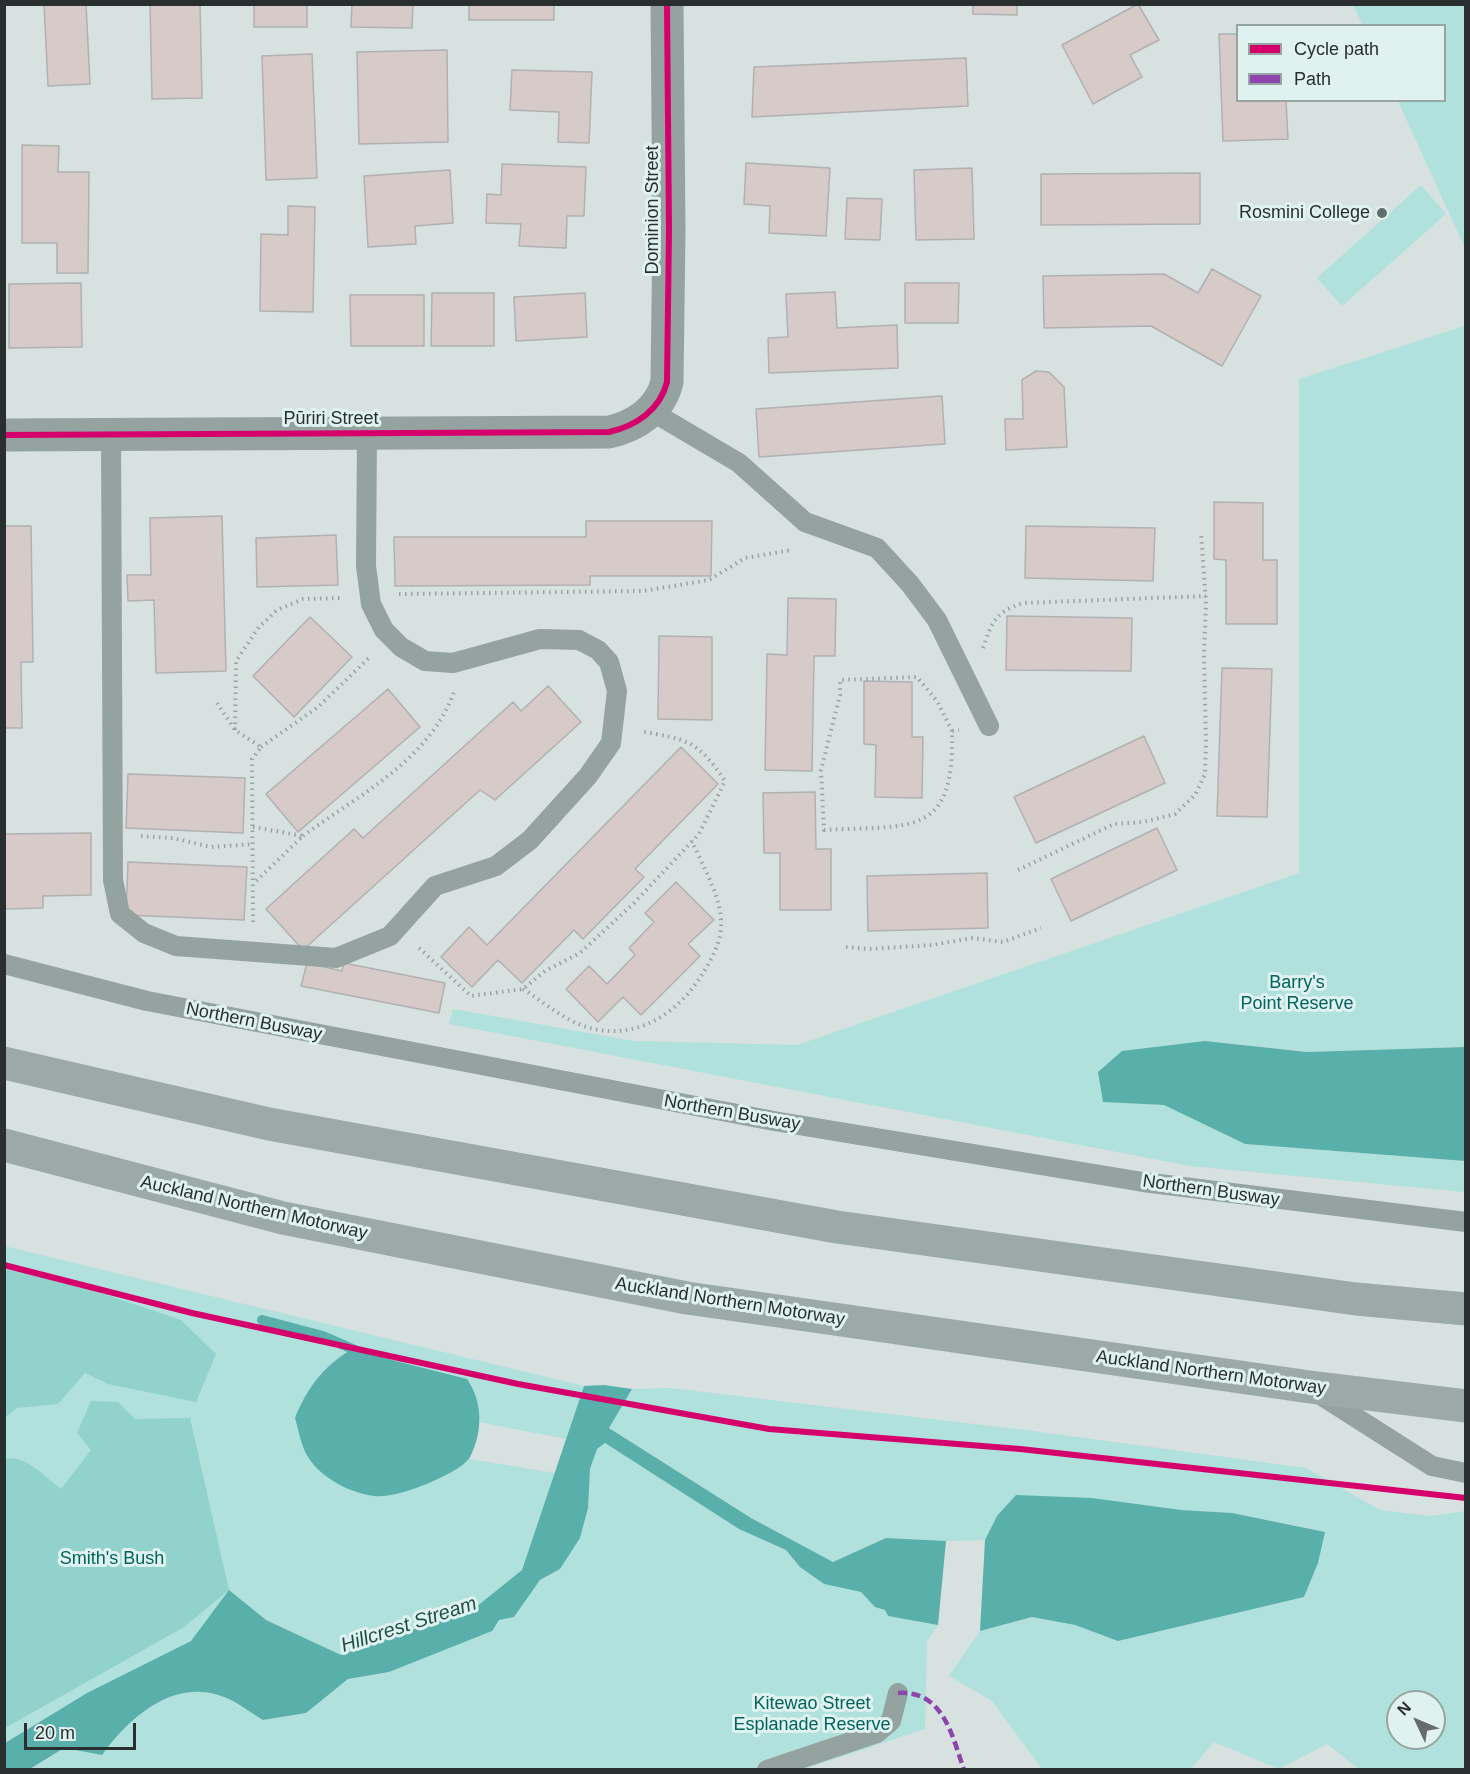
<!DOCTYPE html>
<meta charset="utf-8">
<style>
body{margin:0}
#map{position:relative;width:1470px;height:1774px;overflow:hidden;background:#d6e1e0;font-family:Arial,sans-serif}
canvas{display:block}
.frame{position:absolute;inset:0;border:6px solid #282f2e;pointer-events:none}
.legend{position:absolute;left:1236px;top:24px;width:210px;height:78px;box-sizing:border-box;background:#dff2f0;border:2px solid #96a4a2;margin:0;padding:8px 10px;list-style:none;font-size:18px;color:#282f2e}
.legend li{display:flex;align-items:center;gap:12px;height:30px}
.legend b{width:30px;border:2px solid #96a4a2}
.north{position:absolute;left:1386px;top:1690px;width:60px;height:60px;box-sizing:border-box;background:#dff2f0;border:2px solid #96a4a2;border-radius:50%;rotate:314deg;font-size:16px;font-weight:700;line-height:24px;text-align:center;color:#282f2e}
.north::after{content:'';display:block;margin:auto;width:21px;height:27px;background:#656d6c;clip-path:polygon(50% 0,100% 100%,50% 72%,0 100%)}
.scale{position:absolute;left:24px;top:1723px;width:112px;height:27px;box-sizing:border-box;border:3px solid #282f2e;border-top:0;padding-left:8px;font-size:18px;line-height:21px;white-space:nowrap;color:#282f2e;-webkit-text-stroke:4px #dff2f0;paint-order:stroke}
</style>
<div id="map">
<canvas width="1470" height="1774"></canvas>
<div class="frame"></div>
<ul class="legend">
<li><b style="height:8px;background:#d6006c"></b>Cycle path</li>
<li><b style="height:8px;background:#8e44ad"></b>Path</li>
</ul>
<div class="north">N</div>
<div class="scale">20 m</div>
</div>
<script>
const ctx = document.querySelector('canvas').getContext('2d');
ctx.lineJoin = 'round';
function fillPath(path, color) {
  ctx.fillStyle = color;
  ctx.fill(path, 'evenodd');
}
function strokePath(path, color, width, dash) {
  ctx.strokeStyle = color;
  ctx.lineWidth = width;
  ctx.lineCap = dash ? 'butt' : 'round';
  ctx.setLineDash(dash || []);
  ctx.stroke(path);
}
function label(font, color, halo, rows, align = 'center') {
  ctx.font = font + ' Arial,sans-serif';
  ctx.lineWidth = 6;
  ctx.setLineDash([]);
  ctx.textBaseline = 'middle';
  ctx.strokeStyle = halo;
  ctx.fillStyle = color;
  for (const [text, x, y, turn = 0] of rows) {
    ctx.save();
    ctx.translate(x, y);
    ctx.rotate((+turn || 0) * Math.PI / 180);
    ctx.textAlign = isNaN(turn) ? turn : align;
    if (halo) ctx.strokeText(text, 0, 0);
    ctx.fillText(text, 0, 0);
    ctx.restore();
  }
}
const green = new Path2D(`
 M1353 5H1465V248L1398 101 1444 100V26L1363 25Z
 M1421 185 1446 214 1342 306 1317 278Z
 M1465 326V1047L1307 1052 1205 1041 1103 1102 1164 1105 1245 1144 1465 1161V1192L1190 1166 449 1024 453 1009 634 1041 797 1045 1299 873V379Z
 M4 1246 584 1386 566 1439 479 1422 470 1459 555 1473 522 1570 476 1607 341 1655 266 1620 229 1591 191 1641 87 1693 5 1743Z
 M670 1388 1033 1431 1306 1468 1380 1510 1430 1516 1465 1511V1769H1359L1327 1744 1279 1769 1214 1742 1191 1769H1042L992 1701 949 1676 980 1631 1032 1617 1075 1625 1118 1641 1304 1597 1318 1563 1325 1532 1232 1513 1181 1510 997 1516 985 1540 946 1541 886 1538 833 1562 751 1518 608 1427 632 1389ZM1398 1702H1434V1738H1398Z
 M605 1443 739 1529 786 1550 800 1567 824 1584 861 1592 875 1607 885 1610 888 1616 938 1625 927 1641 925 1729 804 1769 30 1770 64 1748 102 1755C128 1719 171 1680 218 1695 234 1699 249 1712 263 1720L306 1713 348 1679 389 1672 499 1620 514 1617 540 1580 560 1569 580 1538 588 1508 590 1469 597 1449Z`);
const forest = new Path2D(`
 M5 1269 74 1284 181 1320 216 1354 196 1402 108 1384 85 1373 58 1404 17 1408 5 1418Z
 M91 1401 118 1402 135 1419 190 1418 229 1590 184 1627 5 1728V1459C25 1454 46 1478 61 1489L91 1450 77 1433Z`);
const water = new Path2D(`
 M1205 1041 1307 1052 1465 1047V1161L1245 1144 1164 1105 1103 1102 1098 1072 1122 1051Z
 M356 1347 384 1358 467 1379C483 1402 483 1432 470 1457 465 1465 452 1472 444 1476 426 1485 394 1498 374 1496 350 1493 321 1478 308 1457 301 1446 299 1431 295 1418 308 1386 325 1364 356 1347Z
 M604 1385 632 1389 609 1428 751 1518 833 1562 886 1538 946 1541 938 1625 888 1616 885 1610 875 1607 861 1592 824 1584 800 1567 786 1550 739 1529 605 1443 597 1449 590 1469 588 1508 580 1538 560 1569 540 1580 514 1617 499 1620 492 1631 389 1672 348 1679 306 1713 263 1720C249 1712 234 1699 218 1695 171 1680 128 1719 102 1755L64 1748 30 1769H5V1743L87 1693 191 1641 229 1590 266 1620 341 1655 476 1607 522 1570 584 1386Z
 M1016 1495 1092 1498 1181 1510 1232 1513 1325 1532 1318 1563 1304 1597 1118 1641 1075 1625 1032 1617 980 1631 985 1540 997 1516Z`);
const stream = new Path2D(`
 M262 1320 323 1336 364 1354`);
const building = new Path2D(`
 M44 4H86L90 84 48 86Z
 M150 4H200L202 98 152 99Z
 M254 4H307V27H254Z
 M352 4H413L412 28 351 27Z
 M469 4H554V20H469Z
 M973 4H1017V15L973 14Z
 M1138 4 1159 40 1130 55 1142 77 1093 104 1062 45Z
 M1219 34H1238V100H1286L1288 139 1223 141Z
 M447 50 448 142 359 144 357 52Z
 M312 54 317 178 266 180 262 56Z
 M966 58 968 106 752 117 754 67Z
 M512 70 592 72 589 143 558 142 559 112 510 110Z
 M22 145 59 146 58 172H89L88 273H57V243H22Z
 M746 163 830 168 826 236 769 233 770 206 744 204Z
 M502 164 586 167 584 216H567L566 248 519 246 521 224 486 223 487 194 501 195Z
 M972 168 974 239 916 240 914 170Z
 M450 170 453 223 415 226 416 244 368 247 364 176Z
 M1200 173V224L1041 225V174Z
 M847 198 882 199 880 240 845 239Z
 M288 206 315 207 313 312 260 311 261 234 288 235Z
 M1212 269 1261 296 1222 366 1151 326 1044 328 1043 276 1164 274 1198 293Z
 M81 283 82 347 9 348V284Z
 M905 283H959L958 323H905Z
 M835 292 837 328 897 325 898 368 769 373 768 338 788 337 786 294Z
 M432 293H494V346H431Z
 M585 293 587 337 516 341 514 297Z
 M350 295H424V346H351Z
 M1036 371 1049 372 1064 387 1067 447 1006 450 1005 419H1023L1022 380Z
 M942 396 945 444 759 457 756 409Z
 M1214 502 1263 503V560H1277V624H1226V560L1214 559Z
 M222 516 226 671 156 673 154 600 128 601 127 575H151L150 518Z
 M586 521H712L711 576H590V585L395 586 394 537H586Z
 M4 526H31L33 662H21L22 728H4Z
 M1026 526 1155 528 1153 581 1025 578Z
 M336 535 338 585 257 587 256 538Z
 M788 598 836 599 835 656H814L812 771 765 770 767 654 787 655Z
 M1007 616 1132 618 1131 671 1006 670Z
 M310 617 352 657 294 717 253 676Z
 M659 636 712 637V720L658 719Z
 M1222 668 1272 669 1267 817 1217 816Z
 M864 681 912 682V737H923L922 798 875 797 876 745 864 744Z
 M548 686 581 722 495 800 480 790 303 950 266 909 354 829 363 838 513 702 521 711Z
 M388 689 420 727 298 832 266 794Z
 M1144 736 1165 783 1036 843 1014 797Z
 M681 747 718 784 635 869 644 877 583 939 574 930 522 983 498 960 472 987 441 957 469 927 487 945Z
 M128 774 245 778 243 833 126 828Z
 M815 792 816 849H831V910H780V853H764L763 793Z
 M1157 828 1177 870 1071 921 1051 879Z
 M91 833V895L43 896V908L4 909V834Z
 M128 862 247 867 244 920 126 915Z
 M987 873 988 928 868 931 867 876Z
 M676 882 714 920 688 944 700 956 641 1015 623 997 598 1022 566 989 589 966 607 984 635 955 629 948 654 922 645 913Z
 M307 963 342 971 344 963 445 983 439 1013 301 986Z`);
const path = new Path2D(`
 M399 594 644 591 709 580 745 558 791 550
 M983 648C992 622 995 612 1023 603L1206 596
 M217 703 235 730 261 747 252 759 253 923
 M235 730 236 661 259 627 277 610 303 599 341 598
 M952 731 937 701 917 677 840 680V695L821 770 824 830C911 825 955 839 952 731L959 730
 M261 747 318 707 371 656
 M253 827 303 836 254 883
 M141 836 173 838 211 847 253 844
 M303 836C358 795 429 761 454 692
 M1018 870 1114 824 1143 822 1175 814 1195 795 1205 774 1206 742 1204 655 1206 604 1201 532
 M846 947 869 949 932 945 973 938 1003 942 1041 928
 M419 948 471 996 523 989 545 971 580 953 634 903 699 834 725 781C697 739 687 740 640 731
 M523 989C539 999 553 1011 570 1020 615 1044 661 1027 691 990 703 975 720 948 721 928 723 899 703 867 692 841`);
const service = new Path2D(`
 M651 411 739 463 805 522 877 548 910 584 937 620 989 726
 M111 434 113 880 120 914 144 933 176 946 336 958 390 936 435 886 496 866 530 840 588 776 611 743 617 691 609 662 598 650 579 640 540 639 453 663 425 661 401 647 384 630 371 604 366 566 367 434
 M4 964 147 1001 774 1121 1143 1182 1466 1222
 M1319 1394 1432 1466 1466 1473
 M767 1770 877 1733 891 1721 898 1693`);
const minor = new Path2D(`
 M4 435 609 432C636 426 660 410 667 382L669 231 667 4`);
const motorway = new Path2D(`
 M4 1063 269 1124 837 1227 1356 1299 1466 1309
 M4 1145 283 1218 687 1298 1310 1387 1466 1406`);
const quiet = new Path2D(`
 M898 1693C943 1690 952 1735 964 1770`);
const cycleway = new Path2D(`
 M4 435 609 432C636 426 660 410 667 382L669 231 667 4
 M4 1265 192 1313 518 1384 769 1429 1020 1449 1466 1498`);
const markers = [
 [1382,213,6,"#656d6c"]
];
const streetNames = [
 ["Dominion Street",653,210,-90],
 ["Pūriri Street",331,419],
 ["Northern Busway",254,1022,11],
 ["Northern Busway",732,1113,10],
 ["Northern Busway",1211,1191,8],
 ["Auckland Northern Motorway",254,1208,13],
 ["Auckland Northern Motorway",730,1302,9],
 ["Auckland Northern Motorway",1211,1373,8]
];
const poiNames = [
 ["Rosmini College",1370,213]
];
const parkNames = [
 ["Barry's",1297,983],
 ["Point Reserve",1297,1004],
 ["Smith's Bush",112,1559],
 ["Kitewao Street",812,1704],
 ["Esplanade Reserve",812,1725]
];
const waterNames = [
 ["Hillcrest Stream",409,1625,-18]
];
fillPath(green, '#b0e1dc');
fillPath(forest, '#91d2cc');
fillPath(water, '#59afa9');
strokePath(stream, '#59afa9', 10);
fillPath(building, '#d6cbc8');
strokePath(building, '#b0b1b0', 1.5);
strokePath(path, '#99a3a2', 4, [1.5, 4.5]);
strokePath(service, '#94a2a0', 20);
strokePath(minor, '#94a2a0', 33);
strokePath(motorway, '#9baaa9', 33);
strokePath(quiet, '#8e44ad', 4.5, [9, 4.5]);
strokePath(cycleway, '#d6006c', 6);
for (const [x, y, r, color] of markers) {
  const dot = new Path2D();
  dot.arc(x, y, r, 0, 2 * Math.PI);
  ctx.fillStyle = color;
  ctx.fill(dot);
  strokePath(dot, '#dff2f0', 2);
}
label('18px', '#282f2e', '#dff2f0', streetNames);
label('18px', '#282f2e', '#dff2f0', poiNames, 'right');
label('18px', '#03645e', '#dff2f0', parkNames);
label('italic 20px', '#1f4f4a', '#dff2f0', waterNames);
</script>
